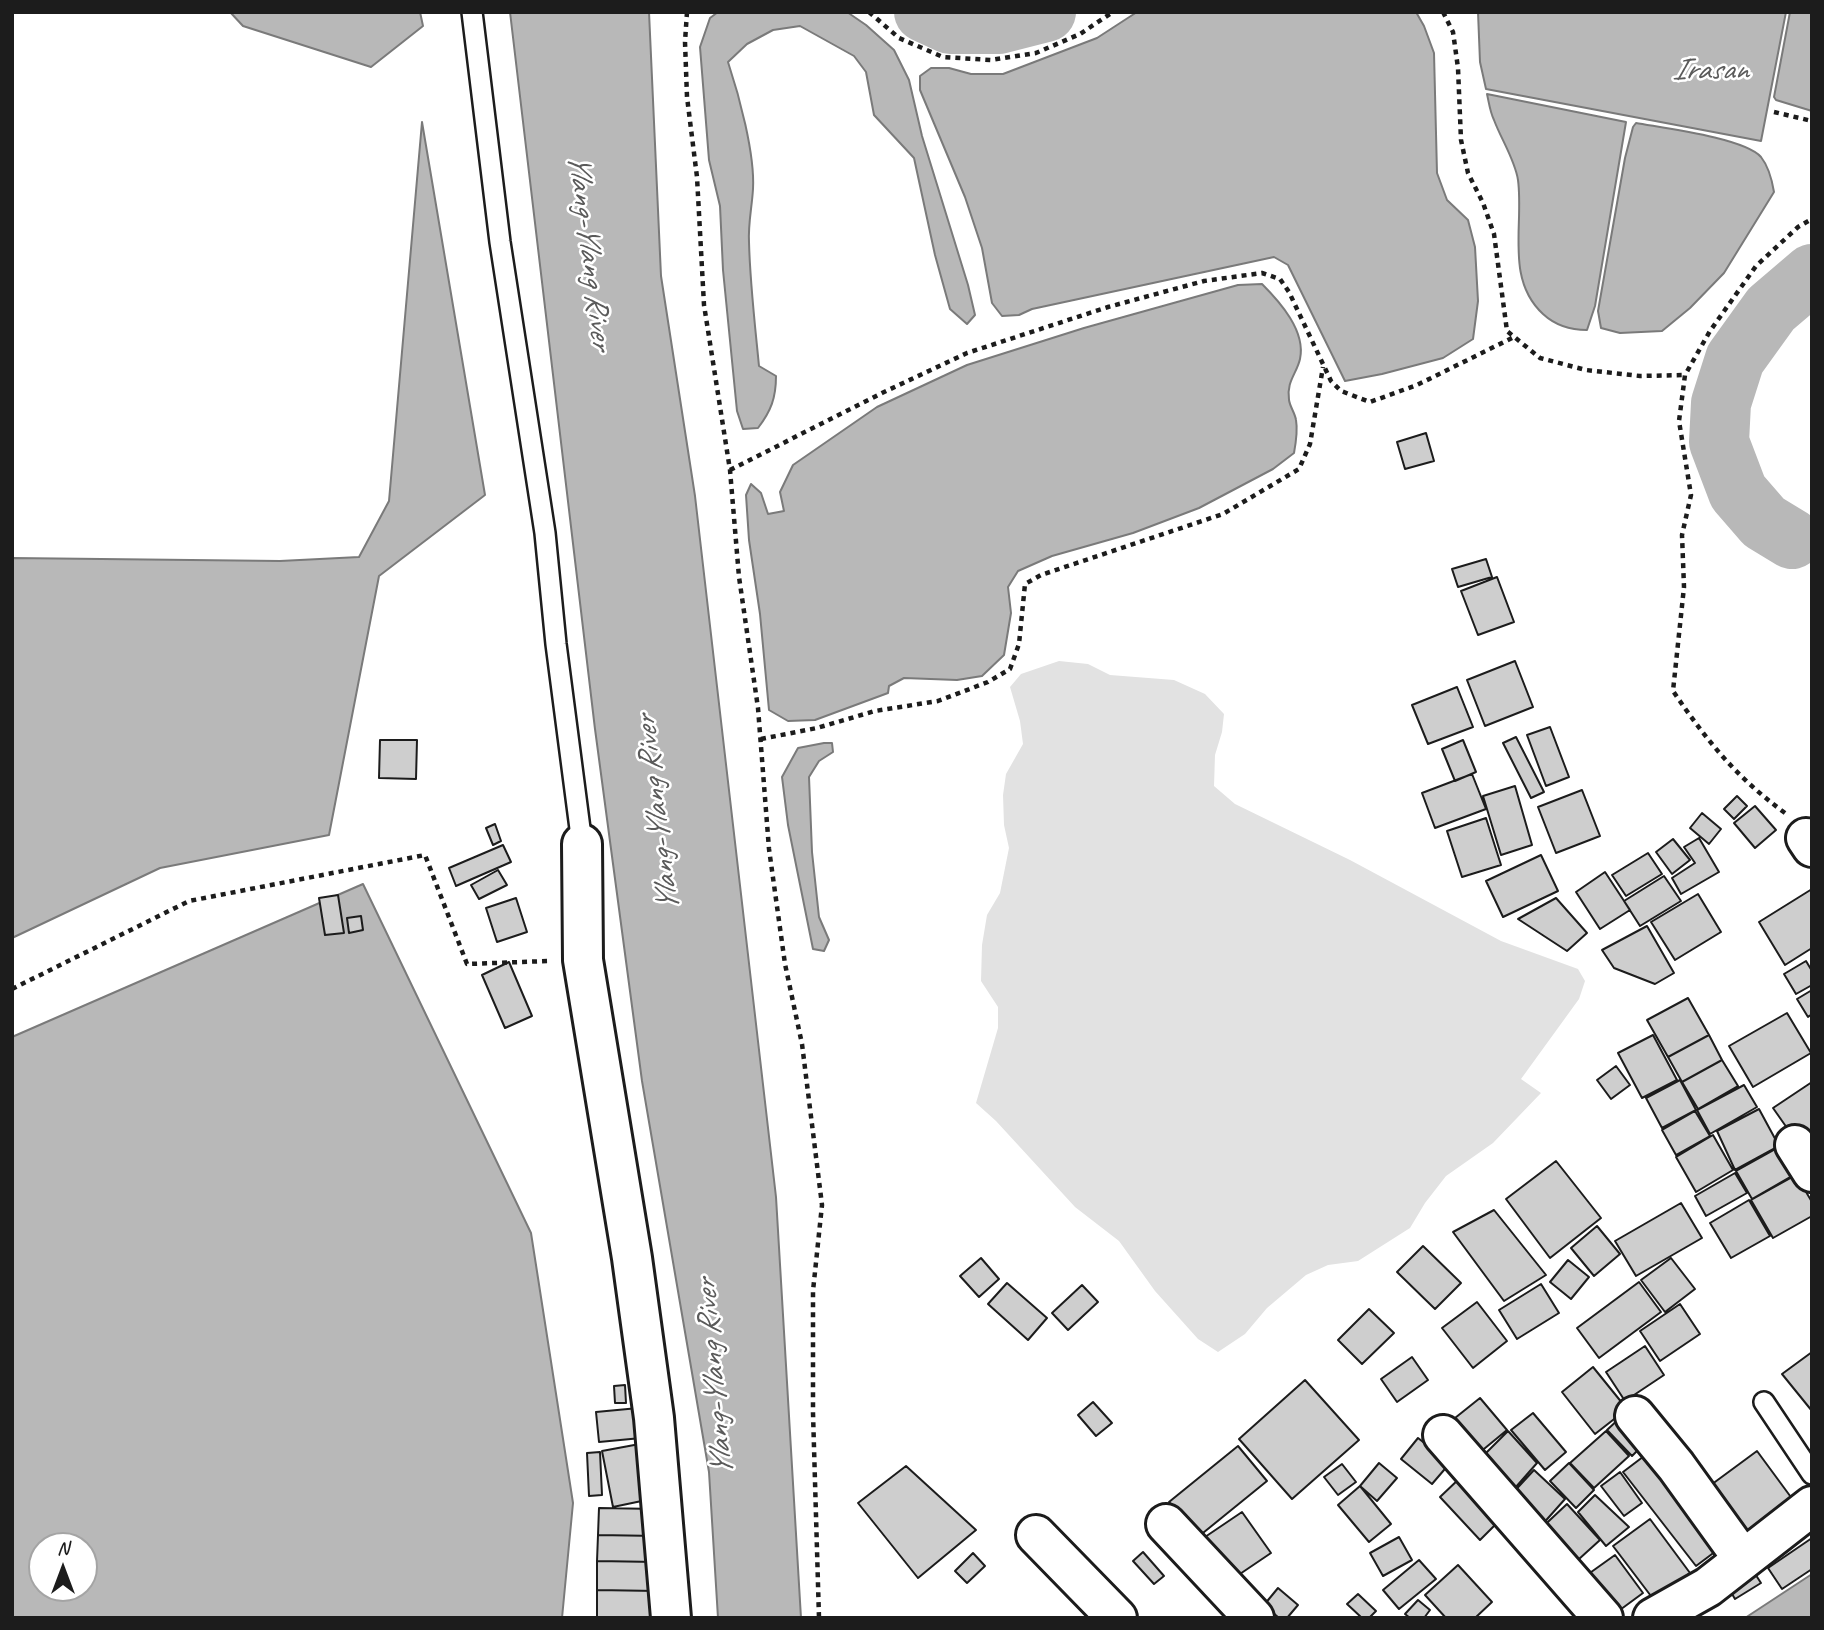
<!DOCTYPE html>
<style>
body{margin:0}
#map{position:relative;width:1824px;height:1630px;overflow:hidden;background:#fff;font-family:Caveat,sans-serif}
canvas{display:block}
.frame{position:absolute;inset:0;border:14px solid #1c1c1c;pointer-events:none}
.north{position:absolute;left:28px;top:1532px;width:70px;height:70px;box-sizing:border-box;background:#fff;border:2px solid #a4a4a4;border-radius:50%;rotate:0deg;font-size:19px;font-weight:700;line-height:28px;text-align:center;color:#1c1c1c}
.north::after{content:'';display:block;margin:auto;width:24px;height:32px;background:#1c1c1c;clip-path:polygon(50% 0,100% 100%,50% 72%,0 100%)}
</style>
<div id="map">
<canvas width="1824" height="1630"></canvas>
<div class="frame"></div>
<div class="north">N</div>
</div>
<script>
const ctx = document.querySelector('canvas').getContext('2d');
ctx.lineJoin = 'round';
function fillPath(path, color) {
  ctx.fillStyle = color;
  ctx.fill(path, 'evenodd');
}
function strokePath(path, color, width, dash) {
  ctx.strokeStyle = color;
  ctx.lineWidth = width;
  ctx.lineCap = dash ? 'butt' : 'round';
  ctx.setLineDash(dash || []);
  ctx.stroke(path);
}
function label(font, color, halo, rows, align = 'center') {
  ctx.font = font + ' Caveat,sans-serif';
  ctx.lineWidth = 5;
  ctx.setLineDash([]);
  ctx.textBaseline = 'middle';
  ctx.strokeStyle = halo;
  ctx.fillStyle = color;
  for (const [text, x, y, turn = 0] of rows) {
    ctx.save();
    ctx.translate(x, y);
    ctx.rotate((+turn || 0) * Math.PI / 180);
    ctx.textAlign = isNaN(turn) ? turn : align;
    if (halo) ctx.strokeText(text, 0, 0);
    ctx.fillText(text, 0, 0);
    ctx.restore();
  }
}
const green = new Path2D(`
 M1059 661 1088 664 1110 675 1174 680 1205 694 1224 714 1222 732 1215 755 1214 786 1235 804 1350 860 1501 941 1578 969 1585 981 1579 999 1521 1079 1541 1093 1493 1143 1446 1176 1425 1203 1410 1228 1358 1261 1328 1265 1306 1275 1267 1308 1245 1334 1218 1352 1198 1339 1155 1291 1119 1241 1075 1207 996 1121 976 1103 998 1028V1007L981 981 982 945 987 915 1000 893 1009 848 1004 825 1003 795 1006 774 1023 744 1020 721 1010 687 1021 674Z`);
const water = new Path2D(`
 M230 12H420L423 26 371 67 243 26Z
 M510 12H649L661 276 695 496 776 1197 801 1618H718L709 1472 642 1081 595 729Z
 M718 12H847L866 25 894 50 909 80 922 136 968 285 975 315 967 324 950 309 935 255 914 158 874 115 866 72 854 56 800 26 773 30 747 44 728 62C739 95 755 154 753 189 752 207 748 223 749 242 750 283 755 325 759 366L776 376C776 398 771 411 758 428L743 429 737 411 723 270 720 206 709 160 700 47 710 18Z
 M1137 12H1416L1424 26 1434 53 1437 173 1447 200 1468 220 1475 247 1478 301 1473 339 1443 358 1382 374 1345 381 1288 265 1274 257 1032 309 1019 315 1002 316 992 303 982 248 965 197 920 90V76L931 68H949L971 74H1003L1097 38Z
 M1478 12H1786L1761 141 1486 89 1480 62Z
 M1790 12H1812V111L1776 100 1774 97Z
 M1487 94 1626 122 1595 306 1587 330C1570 330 1556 326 1543 314 1505 279 1524 225 1518 180 1515 160 1501 139 1494 120 1490 112 1489 103 1487 94Z
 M422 122 485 495 379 576 329 835 160 868 12 938V558L280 561 359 557 389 501Z
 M1636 123C1663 128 1744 138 1761 157 1769 167 1772 180 1774 192L1724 273 1690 308 1662 331 1620 333 1601 328 1598 311 1625 158 1633 127Z
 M1262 284C1280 302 1306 331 1300 359 1297 373 1286 382 1289 400 1290 407 1295 413 1296 420 1298 431 1296 442 1294 453L1273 469 1199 508 1133 533 1052 556 1018 571 1008 587 1011 613 1004 655 982 676 957 680 904 678 889 686 888 693 815 720 788 721 769 710 760 614 749 540 746 495 751 484 761 493 768 514 784 511 780 492 793 465 877 407 967 365 1084 328 1238 285Z
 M824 743H832L833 752 819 761 809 777 812 852 819 917 829 940 824 951 813 949 788 825 782 777 798 748Z
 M363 884 531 1233 573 1503 562 1618H12V1037ZM42 1546H84V1588H42Z
 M1812 1574V1618H1745Z`);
const river = new Path2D(`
 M924 12 950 24H999L1046 12
 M1792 539 1764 522 1738 492 1719 442 1721 403 1735 359 1771 309 1812 274`);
const building = new Path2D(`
 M1426 433 1434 461 1405 469 1397 442Z
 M1486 559 1492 577 1458 587 1452 569Z
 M1497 577 1514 622 1478 635 1461 591Z
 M1515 661 1533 707 1485 726 1467 680Z
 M1457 687 1473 727 1428 744 1412 705Z
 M1550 727 1569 777 1546 786 1527 735Z
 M1516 737 1544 792 1531 798 1503 743Z
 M380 740H417L416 779 379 778Z
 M1463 740 1476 772 1455 781 1442 749Z
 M1472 774 1486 809 1435 828 1422 793Z
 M1515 786 1532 845 1501 855 1483 796Z
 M1582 790 1600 836 1556 853 1538 807Z
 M1737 796 1747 806 1734 819 1724 809Z
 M1755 806 1776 830 1755 848 1734 823Z
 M1702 813 1721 829 1709 844 1690 828Z
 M1486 818 1501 865 1462 877 1447 831Z
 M495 824 501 841 493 845 486 828Z
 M1699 838 1719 872 1681 894 1672 878 1695 863 1684 847Z
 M1673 839 1690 860 1672 874 1656 852Z
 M503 845 511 862 456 886 449 868Z
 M1648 853 1662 874 1626 896 1612 875Z
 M1541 855 1558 891 1503 917 1486 881Z
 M498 870 507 885 479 899 471 885Z
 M1605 872 1630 910 1600 929 1576 892Z
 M1664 876 1681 901 1640 926 1624 901Z
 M1812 889V948L1785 965 1759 922Z
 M1698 894 1721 932 1675 960 1651 922Z
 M338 895 344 933 325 935 319 898Z
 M516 898 527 932 497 942 486 908Z
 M1556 898 1587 933 1567 951 1518 919Z
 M361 916 363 930 349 933 347 918Z
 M1647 926 1674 973 1655 984 1614 968 1602 950Z
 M1806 961 1812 971V985L1796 994 1784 974Z
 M509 962 532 1016 505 1028 482 975Z
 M1812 990V1014L1808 1017 1797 999Z
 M1688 998 1709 1035 1668 1057 1647 1020Z
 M1787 1013 1811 1053 1753 1087 1729 1046Z
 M1653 1035 1677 1080 1642 1098 1618 1053Z
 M1709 1035 1722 1060 1682 1082 1668 1057Z
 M1722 1060 1738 1086 1698 1109 1682 1082Z
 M1616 1066 1630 1085 1611 1099 1597 1080Z
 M1680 1080 1696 1110 1662 1128 1646 1098Z
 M1812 1082V1151L1806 1155 1773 1108Z
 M1744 1085 1757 1107 1710 1134 1697 1110Z
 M1759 1109 1779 1146 1735 1170 1717 1131Z
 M1695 1111 1710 1136 1676 1155 1662 1130Z
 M1713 1135 1733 1170 1696 1192 1676 1157Z
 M1781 1146 1797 1173 1752 1199 1736 1171Z
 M1556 1161 1601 1218 1550 1258 1506 1199Z
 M1735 1173 1747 1193 1706 1216 1695 1196Z
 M1796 1175 1812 1202V1216L1773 1238 1751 1200Z
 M1749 1200 1770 1236 1731 1258 1710 1223Z
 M1681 1203 1702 1238 1636 1276 1615 1241Z
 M1494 1210 1546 1275 1504 1301 1453 1232Z
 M1597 1226 1620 1254 1594 1276 1571 1248Z
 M1423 1246 1461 1283 1435 1309 1397 1272Z
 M981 1258 999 1279 979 1297 960 1276Z
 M1671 1258 1695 1289 1665 1312 1641 1280Z
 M1568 1260 1589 1277 1571 1299 1550 1282Z
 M1639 1282 1661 1312 1599 1358 1577 1328Z
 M1007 1283 1047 1318 1028 1340 988 1304Z
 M1541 1284 1559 1313 1517 1339 1499 1310Z
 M1082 1285 1098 1302 1068 1330 1052 1313Z
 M1477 1302 1507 1341 1473 1368 1442 1328Z
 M1680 1304 1700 1334 1660 1361 1640 1331Z
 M1369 1309 1394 1333 1362 1364 1338 1340Z
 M1645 1346 1664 1375 1625 1401 1606 1372Z
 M1812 1352V1411L1782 1374Z
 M1412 1357 1428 1380 1397 1402 1381 1379Z
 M1593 1367 1627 1409 1595 1434 1562 1392Z
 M1305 1380 1359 1440 1292 1499 1239 1439Z
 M625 1385 626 1403H615L614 1386Z
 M1480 1398 1507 1430 1473 1458 1445 1426Z
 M1093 1402 1112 1423 1096 1436 1078 1415Z
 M649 1407 652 1437 599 1442 596 1412Z
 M1533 1413 1566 1452 1545 1470 1511 1430Z
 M1623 1415 1647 1441 1632 1456 1607 1430Z
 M1508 1431 1537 1463 1508 1496 1475 1464Z
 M1606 1431 1629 1456 1594 1488 1570 1463Z
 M1418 1438 1450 1463 1432 1484 1401 1459Z
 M645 1443 656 1498 613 1507 602 1451Z
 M1238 1446 1267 1481 1198 1537 1169 1502Z
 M1656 1447 1728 1542 1696 1566 1623 1472Z
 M1757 1451 1796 1504 1739 1545 1700 1493Z
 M600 1452 602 1495 589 1496 587 1453Z
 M1379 1463 1397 1478 1377 1501 1360 1486Z
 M1569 1463 1594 1490 1576 1508 1550 1481Z
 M1342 1464 1356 1482 1338 1495 1324 1477Z
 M906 1466 976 1530 918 1578 858 1503Z
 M1534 1470 1565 1499 1541 1526 1509 1497Z
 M1620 1472 1642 1503 1624 1516 1601 1486Z
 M1460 1478 1500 1520 1480 1540 1440 1497Z
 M1360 1486 1391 1524 1369 1542 1338 1505Z
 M1595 1495 1629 1527 1606 1546 1578 1512Z
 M1567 1504 1600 1540 1568 1569 1535 1534Z
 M599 1508 657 1509V1536L598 1535Z
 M1242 1512 1271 1553 1234 1578 1205 1537Z
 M1650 1519 1690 1573 1654 1600 1613 1546Z
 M598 1535 657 1536 656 1562 597 1561Z
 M1399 1537 1412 1560 1383 1576 1370 1553Z
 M1812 1538V1569L1782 1589 1768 1568Z
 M1143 1552 1164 1576 1154 1584 1133 1561Z
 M973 1553 985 1566 967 1583 955 1571Z
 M1615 1555 1643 1593 1609 1618 1580 1580Z
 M1419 1560 1436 1579 1399 1609 1383 1590Z
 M597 1561 656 1562V1591L597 1590Z
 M1458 1565 1492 1602 1475 1618H1446L1425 1595Z
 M1750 1566 1761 1583 1735 1599 1725 1582Z
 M1278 1588 1298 1605 1287 1618H1279L1264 1605Z
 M597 1590 656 1591 655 1618H597Z
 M1358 1594 1376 1611 1369 1618H1362L1347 1604Z
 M1418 1600 1430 1610 1424 1618H1410L1405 1614Z`);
const path = new Path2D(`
 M687 12 685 42 687 97 697 177 704 305 730 470 739 577 758 708 769 849 785 964 802 1044 822 1205 813 1291V1413L819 1618
 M869 12 899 38 943 57 991 60 1036 53 1080 34 1113 12
 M1443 12 1453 32 1458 68 1461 140 1468 173 1483 203 1494 234 1507 331 1540 358 1586 370 1640 376 1685 375
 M1774 112 1812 121
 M730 470 882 393 967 353 1108 307 1204 281 1262 273 1280 279 1289 292 1331 381 1341 391 1370 402 1417 385 1514 337
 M761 739 817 728 875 711 938 701 988 682 1010 669 1019 644 1025 584 1041 575 1223 514 1299 469 1310 444 1323 367
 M1785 813C1736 777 1707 741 1673 691L1684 587 1682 535 1691 495 1679 421 1685 375 1710 331 1756 266 1798 227 1812 219
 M12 989 189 901 425 855 467 964 549 961`);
const service = new Path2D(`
 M472 12 500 242 545 533 556 644 582 844
 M1764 1402 1812 1474`);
const minor = new Path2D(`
 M1806 838 1812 847
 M582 844 583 960 632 1258 654 1418 671 1618
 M1795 1145 1812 1172
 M1635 1416 1676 1466 1743 1559
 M1443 1435 1603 1618
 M1166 1524 1254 1618
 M1036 1535 1117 1618`);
const tertiary = new Path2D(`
 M1653 1618 1708 1587 1812 1506`);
const waterNames = [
 ["Irasan",1710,71],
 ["Ylang-Ylang River",589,251,83],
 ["Ylang-Ylang River",658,814,-97],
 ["Ylang-Ylang River",715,1378,-95]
];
fillPath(green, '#e2e2e2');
fillPath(water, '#b8b8b8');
strokePath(water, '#7a7a7a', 2);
strokePath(river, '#b8b8b8', 60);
fillPath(building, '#cecece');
strokePath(building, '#1c1c1c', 2);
strokePath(service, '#1c1c1c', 24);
strokePath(minor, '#1c1c1c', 44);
strokePath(tertiary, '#1c1c1c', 44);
strokePath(path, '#1c1c1c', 4.5, [5, 5]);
strokePath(service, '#fff', 19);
strokePath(minor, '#fff', 38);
strokePath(tertiary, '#fff', 38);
label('italic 32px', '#5a5a5a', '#fff', waterNames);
</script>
